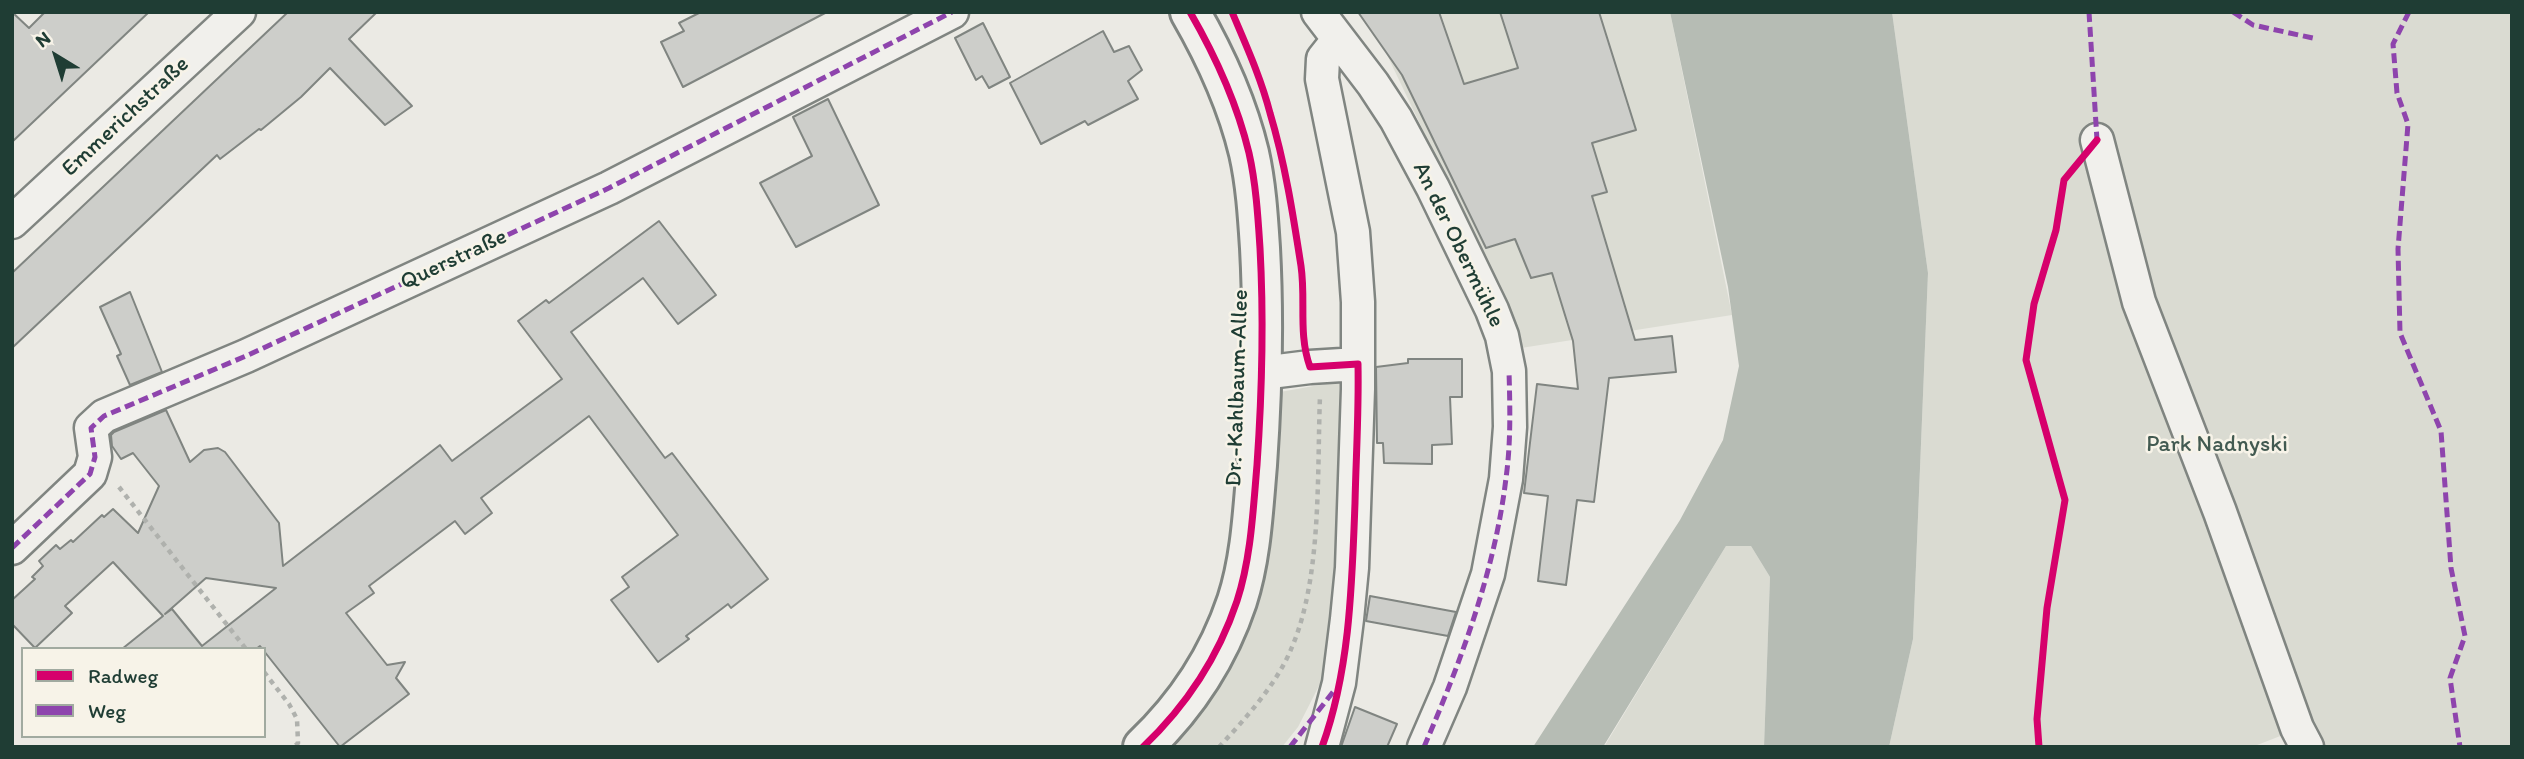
<!DOCTYPE html>
<meta charset="utf-8">
<style>
body{margin:0}
#map{position:relative;width:2524px;height:759px;overflow:hidden;background:#ebeae4;font-family:Itim,sans-serif}
canvas{display:block}
.frame{position:absolute;inset:0;border:14px solid #1f3d34;pointer-events:none}
.legend{position:absolute;left:21px;top:647px;width:245px;height:91px;box-sizing:border-box;background:#f7f3e8;border:2px solid #a1aaa0;margin:0;padding:9px 12px;list-style:none;font-size:21px;color:#1f3d34}
.legend li{display:flex;align-items:center;gap:14px;height:35px}
.legend b{width:35px;border:2px solid #a1aaa0}
.north{position:absolute;left:21px;top:21px;width:70px;height:70px;-webkit-text-stroke:5px #f7f3e8;paint-order:stroke;rotate:322deg;font-size:19px;font-weight:700;line-height:28px;text-align:center;color:#1f3d34}
.north::after{content:'';display:block;margin:auto;width:24px;height:32px;background:#1f3d34;clip-path:polygon(50% 0,100% 100%,50% 72%,0 100%)}
</style>
<div id="map">
<canvas width="2524" height="759"></canvas>
<div class="frame"></div>
<ul class="legend">
<li><b style="height:9px;background:#d6006c"></b>Radweg</li>
<li><b style="height:9px;background:#8e44ad"></b>Weg</li>
</ul>
<div class="north">N</div>
</div>
<script>
const ctx = document.querySelector('canvas').getContext('2d');
ctx.lineJoin = 'round';
function fillPath(path, color) {
  ctx.fillStyle = color;
  ctx.fill(path, 'evenodd');
}
function strokePath(path, color, width, dash) {
  ctx.strokeStyle = color;
  ctx.lineWidth = width;
  ctx.lineCap = dash ? 'butt' : 'round';
  ctx.setLineDash(dash || []);
  ctx.stroke(path);
}
function label(font, color, halo, rows, align = 'center') {
  ctx.font = font + ' Itim,sans-serif';
  ctx.lineWidth = 5;
  ctx.setLineDash([]);
  ctx.textBaseline = 'middle';
  ctx.strokeStyle = halo;
  ctx.fillStyle = color;
  for (const [text, x, y, turn = 0] of rows) {
    ctx.save();
    ctx.translate(x, y);
    ctx.rotate((+turn || 0) * Math.PI / 180);
    ctx.textAlign = isNaN(turn) ? turn : align;
    if (halo) ctx.strokeText(text, 0, 0);
    ctx.fillText(text, 0, 0);
    ctx.restore();
  }
}
const built = new Path2D(`
 M1360 12H1670L1732 315 1521 348 1492 275 1379 38Z`);
const green = new Path2D(`
 M1892 12H2512V747H2311L2301 728 2252 747H1889L1913 639 1928 273Z
 M1353 379 1337 624 1326 672 1298 727 1282 747H1163L1192 713 1280 392Z
 M1726 546H1751L1770 577 1764 747H1604Z`);
const water = new Path2D(`
 M1670 12H1892L1928 273 1913 639 1889 747H1764L1770 577 1751 546H1726L1603 747H1533L1680 520 1723 440 1739 366 1728 287Z`);
const building = new Path2D(`
 M12 12 29 28 45 12H149L12 142Z
 M288 12H377L349 39 412 106 385 125 330 68 301 97 261 130 259 129 220 159 217 155 12 348V273Z
 M701 12H827L683 87 661 42 684 31 679 23Z
 M1358 12H1439L1464 84 1518 68 1500 12H1599L1636 130 1592 143 1607 192 1592 196 1635 340 1672 336 1676 372 1609 378 1594 502 1577 500 1566 585 1538 581 1548 496 1524 493 1537 384 1578 389 1573 341 1552 273 1531 278 1515 239 1486 248 1402 75Z
 M983 23 1010 77 989 88 982 76 976 80 955 38Z
 M1103 31 1114 52 1129 46 1142 70 1128 81 1138 99 1088 125 1085 121 1041 144 1010 83Z
 M828 99 879 205 796 247 760 183 812 156 793 117Z
 M659 221 716 295 678 324 643 278 571 332 665 458 672 453 768 579 731 608 728 604 686 636 689 639 658 662 611 600 629 587 622 577 678 535 589 416 481 498 492 513 465 534 455 521 369 586 374 593 346 613 387 665 405 662 396 678 409 694 340 747 260 646 256 649H122L163 616 113 562 65 606 72 613 35 648 12 624V600L35 579 32 577 43 566 39 561 56 545 60 549 71 540 73 542 102 515 104 517 113 509 138 533 159 486 133 453 121 459 112 446 111 435 114 432 166 410 190 462 204 450 218 448 225 452 279 523 283 566 440 445 452 461 562 379 518 321 546 300 549 303ZM206 578 276 588 202 646 172 609 165 614Z
 M130 292 162 372 130 385 117 356 121 354 100 307Z
 M1408 359H1462V397H1450L1452 444 1432 445V464L1384 463 1383 443H1377L1376 367 1408 363Z
 M1370 596 1456 612 1448 636 1366 621Z
 M1355 707 1397 724 1387 747H1341Z`);
const path = new Path2D(`
 M119 487 246 649
 M264 672 289 704 297 719 298 743 294 747
 M1219 747C1246 718 1277 684 1292 647 1322 577 1317 473 1320 396`);
const minor = new Path2D(`
 M1318 12 1373 84 1396 119 1433 188 1492 310 1502 336 1509 371 1510 427 1506 479 1488 574 1450 687 1424 747
 M2097 140 2139 302 2220 512 2297 728 2307 747
 M12 222 239 12
 M1262 373 1310 367 1358 364
 M12 548 90 474 95 457 91 428 104 416 246 356 609 188 952 12
 M1322 747 1339 683 1347 619 1352 568 1358 389V302L1353 232 1322 79 1323 59 1338 40`);
const secondary = new Path2D(`
 M1143 747C1186 706 1218 658 1237 601 1251 558 1253 511 1257 465 1262 393 1264 321 1260 248 1258 217 1256 184 1249 153 1237 103 1216 57 1190 12`);
const quiet = new Path2D(`
 M2089 12 2097 140
 M2233 12 2253 25 2317 39
 M2409 12 2393 44 2397 93 2408 124 2398 249 2400 333 2441 431 2451 568 2465 636 2450 678 2460 747
 M12 548 90 474 95 457 91 428 104 416 246 356 609 188 952 12
 M1290 747 1333 692
 M1424 747C1461 661 1495 571 1506 478 1511 442 1510 407 1509 371`);
const cycleway = new Path2D(`
 M1232 12C1246 45 1261 78 1270 113 1285 163 1293 214 1301 266 1306 300 1298 334 1310 367L1358 364C1359 411 1356 457 1355 503 1352 584 1350 670 1322 747
 M1143 747C1186 706 1218 658 1237 601 1251 558 1253 511 1257 465 1262 393 1264 321 1260 248 1258 217 1256 184 1249 153 1237 103 1216 57 1190 12
 M2039 747 2037 719 2047 608 2065 500 2026 360 2034 304 2056 230 2064 180 2097 140`);
const streetNames = [
 ["Emmerichstraße",126,117,-43],
 ["An der Obermühle",1458,245,64],
 ["Querstraße",454,260,-25],
 ["Dr.-Kahlbaum-Allee",1238,388,-88]
];
const parkNames = [
 ["Park Nadnyski",2217,445]
];
fillPath(built, '#dbdcd3');
fillPath(green, '#dadbd2');
fillPath(water, '#b6bcb4');
fillPath(building, '#cdceca');
strokePath(building, '#808581', 2);
strokePath(minor, '#808581', 37);
strokePath(secondary, '#808581', 44);
strokePath(path, '#afb1ad', 4.5, [5, 5]);
strokePath(minor, '#f1f0ec', 32);
strokePath(secondary, '#f1f0ec', 38);
strokePath(quiet, '#8e44ad', 5, [10, 5]);
strokePath(cycleway, '#d6006c', 7);
label('23px', '#1f3d34', '#f7f3e8', streetNames);
label('23px', '#425a51', '#f7f3e8', parkNames);
</script>
